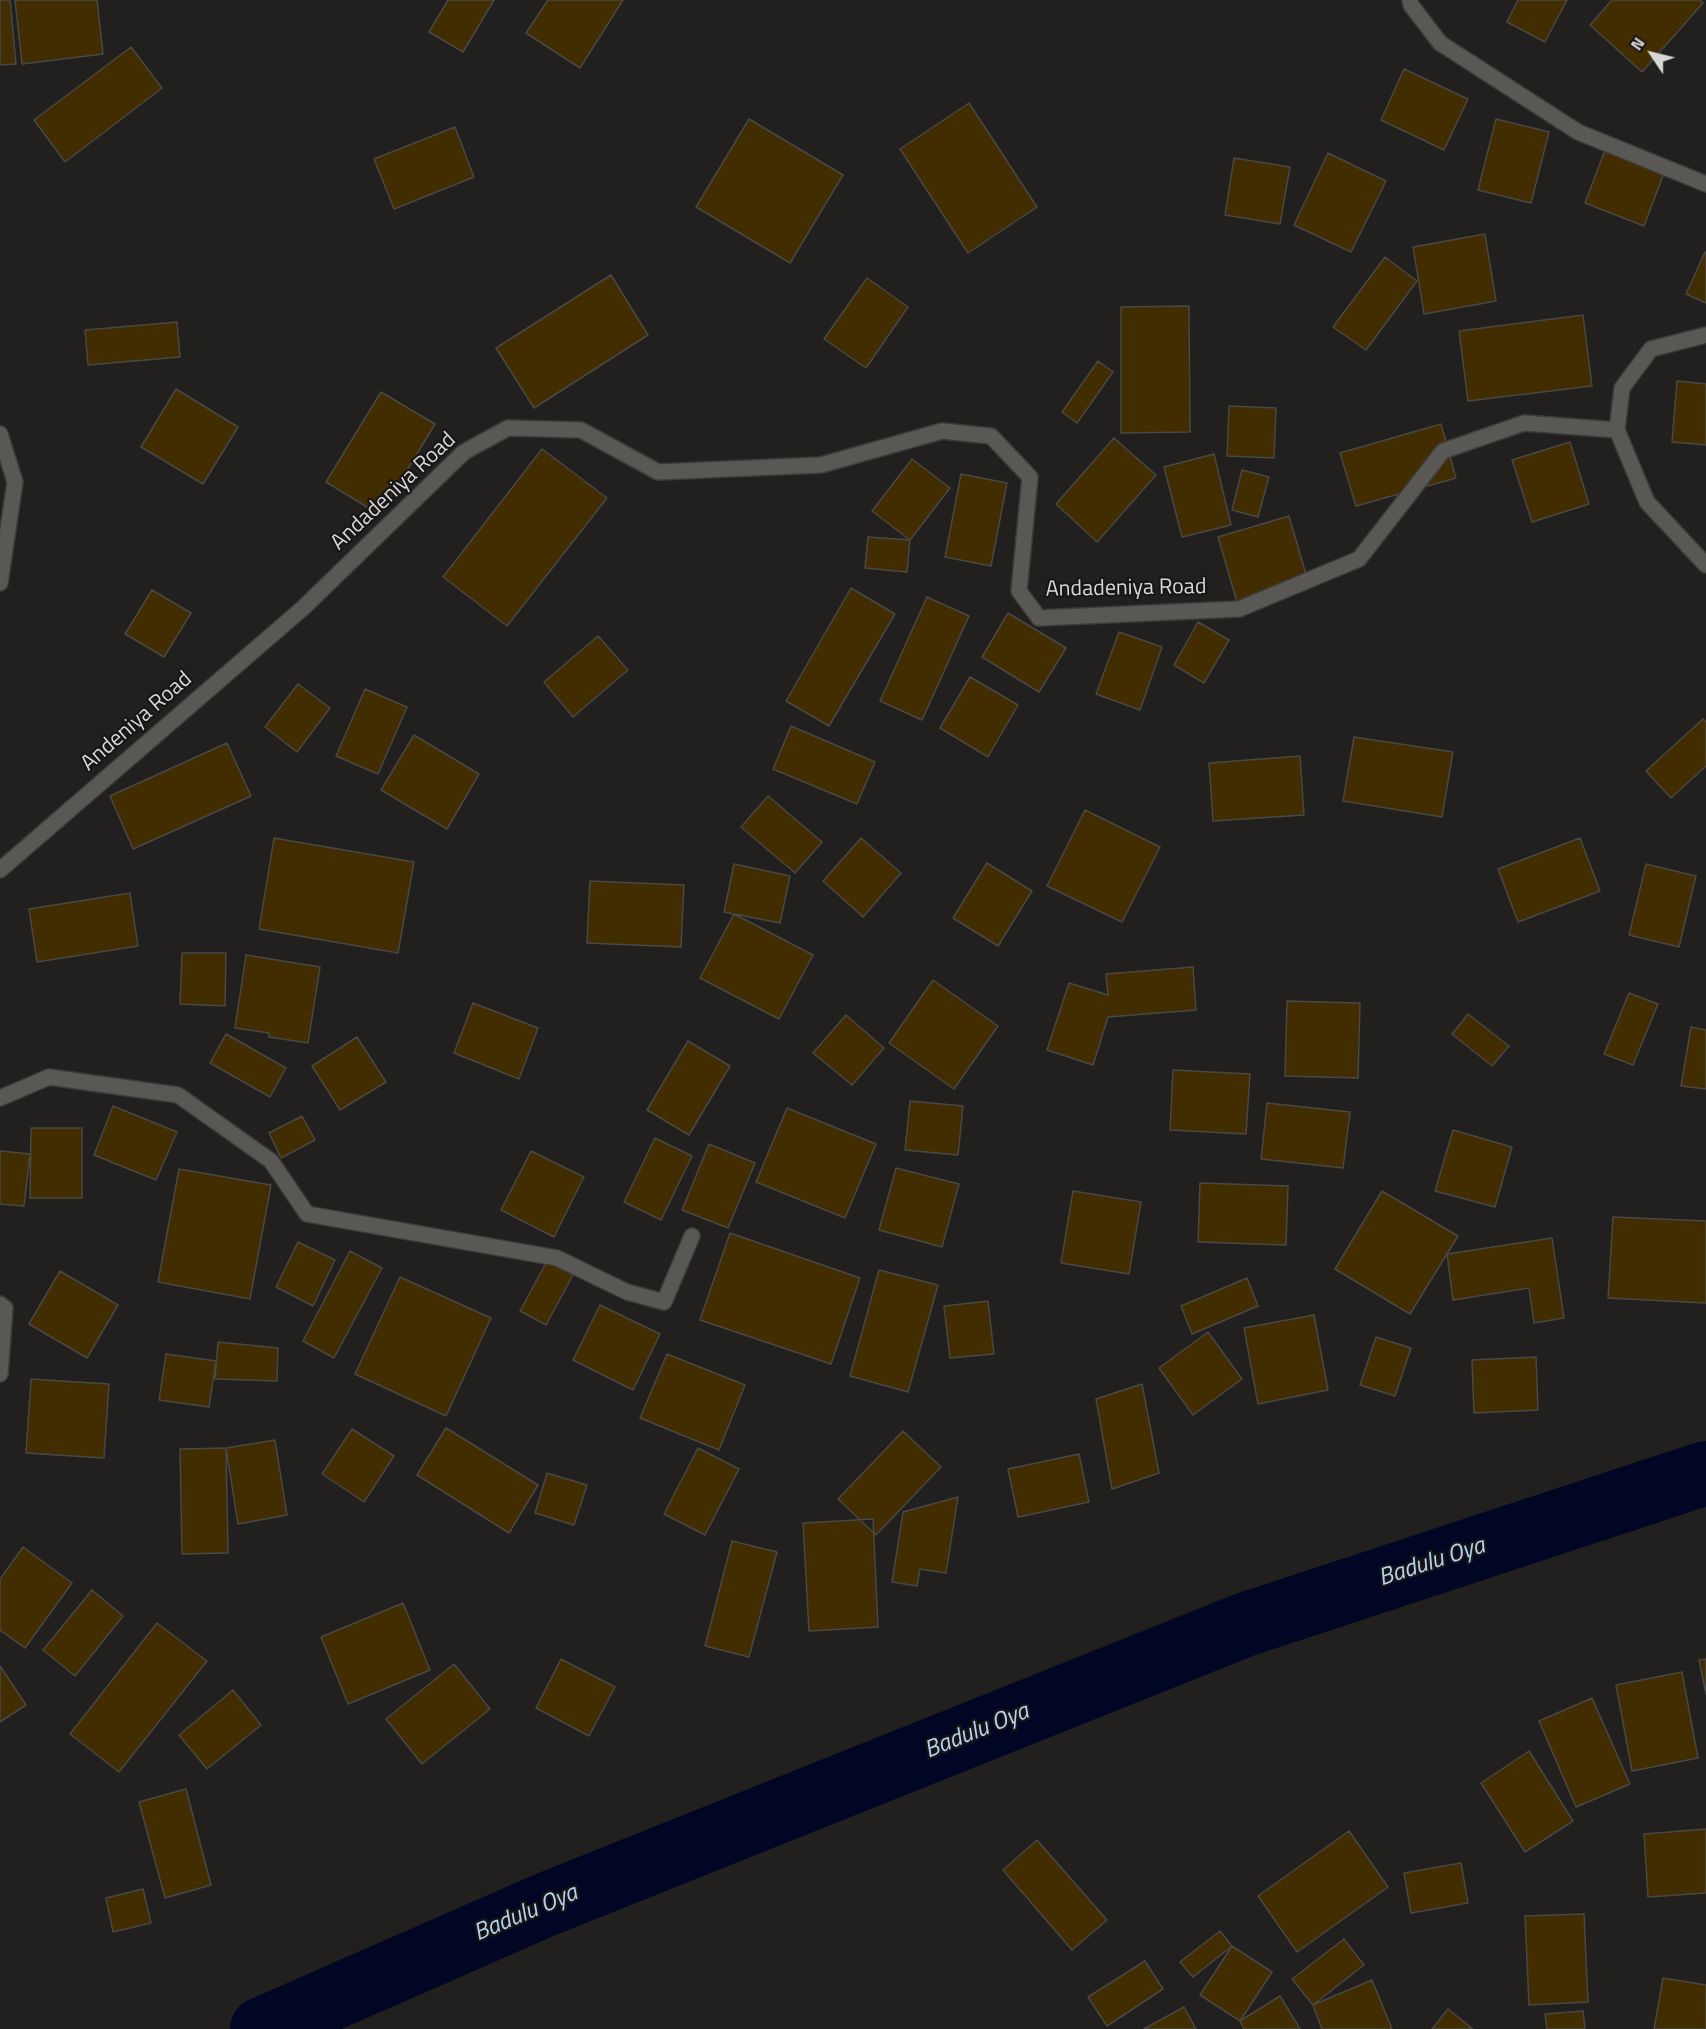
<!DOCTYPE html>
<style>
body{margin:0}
#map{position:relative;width:1706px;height:2029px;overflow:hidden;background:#21201e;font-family:"Titillium Web",sans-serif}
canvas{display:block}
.north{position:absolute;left:1622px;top:24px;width:60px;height:60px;-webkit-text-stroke:4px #181715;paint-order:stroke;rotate:305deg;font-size:16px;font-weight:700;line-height:24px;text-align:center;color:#d7d7d5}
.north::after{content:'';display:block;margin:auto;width:21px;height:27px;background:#d7d7d5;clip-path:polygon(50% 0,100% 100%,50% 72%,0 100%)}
</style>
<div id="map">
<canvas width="1706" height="2029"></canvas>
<div class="north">N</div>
</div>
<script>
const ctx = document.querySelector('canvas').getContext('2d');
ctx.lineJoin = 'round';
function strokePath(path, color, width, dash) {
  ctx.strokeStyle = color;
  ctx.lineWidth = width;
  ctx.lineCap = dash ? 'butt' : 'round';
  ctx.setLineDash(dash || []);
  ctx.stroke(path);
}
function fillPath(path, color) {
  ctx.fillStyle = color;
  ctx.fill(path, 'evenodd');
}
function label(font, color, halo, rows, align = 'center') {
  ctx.font = font + ' "Titillium Web",sans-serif';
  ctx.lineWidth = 4.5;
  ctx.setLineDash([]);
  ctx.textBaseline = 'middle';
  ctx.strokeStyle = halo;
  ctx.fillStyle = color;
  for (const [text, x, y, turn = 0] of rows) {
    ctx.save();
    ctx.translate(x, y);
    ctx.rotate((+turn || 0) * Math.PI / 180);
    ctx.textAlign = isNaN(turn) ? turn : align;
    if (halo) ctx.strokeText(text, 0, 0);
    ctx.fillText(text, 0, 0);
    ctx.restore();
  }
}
const river = new Path2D(`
 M262 2029 547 1904 1244 1625 1706 1473`);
const building = new Path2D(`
 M0 0H10L16 64 0 65Z
 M15 0H97L103 54 22 64Z
 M448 0H494L463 52 429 32Z
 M548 0H623L580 68 526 33Z
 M1518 0H1567L1545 42 1507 22Z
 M1612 0H1700L1703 3 1642 72 1590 25Z
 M131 47 162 88 65 162 34 120Z
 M1404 69 1468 99 1444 150 1381 120Z
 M969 103 1037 207 968 253 900 149Z
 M749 119 843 175 790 263 696 207Z
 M1496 119 1549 132 1531 203 1478 190Z
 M455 127 474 177 394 209 374 159Z
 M1605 150 1664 173 1644 226 1585 203Z
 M1328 153 1386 181 1351 252 1294 225Z
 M1234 158 1290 167 1280 224 1225 215Z
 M1485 234 1496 301 1424 314 1413 247Z
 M1705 252H1706V303L1686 294Z
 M1385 257 1417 281 1366 350 1333 327Z
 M611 275 648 335 534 408 496 348Z
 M867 278 908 307 866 368 824 339Z
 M1189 306 1190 432 1121 433V307Z
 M1583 315 1592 386 1468 401 1459 331Z
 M177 322 180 357 88 365 85 330Z
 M1098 361 1113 372 1077 423 1062 412Z
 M1677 381 1706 384V445L1672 442Z
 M176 389 238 427 203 484 141 447Z
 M381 392 435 424 380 515 326 482Z
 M1229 406 1276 408 1274 458 1227 456Z
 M1441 424 1456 478 1356 506 1340 453Z
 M1114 438 1156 475 1097 542 1056 504Z
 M1570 442 1589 504 1532 522 1512 460Z
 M542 449 607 498 507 626 443 577Z
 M1214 454 1231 525 1182 537 1164 467Z
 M912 459 950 488 910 540 872 511Z
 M1242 470 1269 477 1258 517 1232 510Z
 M961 474 1007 483 991 566 945 557Z
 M1289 516 1310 588 1239 609 1218 537Z
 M868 537 910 540 907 572 865 568Z
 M851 588 895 614 829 726 786 701Z
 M152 590 191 613 164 657 125 634Z
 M927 597 969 616 922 720 880 701Z
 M1008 613 1066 648 1039 692 982 657Z
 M1198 622 1229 640 1204 683 1174 665Z
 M1119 632 1162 647 1140 710 1096 694Z
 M598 636 628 670 573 717 544 682Z
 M970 677 1018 705 988 757 940 728Z
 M298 684 330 708 297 752 265 727Z
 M365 689 407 707 378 774 336 756Z
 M1703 719 1706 722V766L1671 798 1646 771Z
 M791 726 875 762 857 804 773 769Z
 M414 735 479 774 447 829 381 790Z
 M1354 737 1453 752 1442 817 1343 801Z
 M227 743 251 796 133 849 110 796Z
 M1300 756 1304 815 1213 821 1209 763Z
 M768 796 822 842 795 873 741 827Z
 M1085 810 1160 847 1122 922 1047 886Z
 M274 838 414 862 398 953 259 929Z
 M861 838 901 873 863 917 823 881Z
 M1580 838 1600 891 1518 922 1498 869Z
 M987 863 1032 891 998 946 953 918Z
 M734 864 790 876 780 923 724 912Z
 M1646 864 1696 876 1679 947 1629 935Z
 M590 881 684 885 681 947 587 943Z
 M130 893 138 946 37 962 29 909Z
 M734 914 813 955 779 1019 700 978Z
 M182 953H226L225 1006 180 1004Z
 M246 955 320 967 308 1043 269 1037V1033L235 1028Z
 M1193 967 1196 1010 1108 1017 1093 1065 1047 1050 1069 983 1108 995 1106 974Z
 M933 980 998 1026 954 1089 889 1043Z
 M1629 993 1658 1004 1633 1065 1604 1054Z
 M1287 1001 1360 1003 1358 1078 1285 1076Z
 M473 1003 538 1028 519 1079 454 1053Z
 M1468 1014 1509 1046 1492 1066 1452 1034Z
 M846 1015 884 1048 852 1085 813 1053Z
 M1691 1027 1706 1030V1089L1681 1086Z
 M226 1034 286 1068 270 1097 210 1063Z
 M357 1037 386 1082 340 1110 312 1066Z
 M688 1041 730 1066 689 1135 647 1110Z
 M1173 1070 1250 1074 1246 1134 1170 1130Z
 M910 1101 963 1106 958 1155 905 1150Z
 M1267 1103 1350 1112 1343 1168 1261 1159Z
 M113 1106 177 1132 156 1180 94 1155Z
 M787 1108 876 1144 845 1218 756 1182Z
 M302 1116 315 1140 281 1158 269 1133Z
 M31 1128H82V1198H30Z
 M1453 1130 1512 1147 1495 1207 1435 1191Z
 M655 1138 692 1156 661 1220 624 1202Z
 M709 1144 755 1163 728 1228 682 1210Z
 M0 1151 30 1154 24 1206 0 1204Z
 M531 1151 584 1177 554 1237 501 1210Z
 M896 1168 959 1184 942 1247 879 1230Z
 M179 1169 271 1185 250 1299 158 1282Z
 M1200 1183 1288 1186 1286 1245 1198 1242Z
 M1073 1191 1141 1202 1129 1274 1061 1263Z
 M1382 1191 1458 1236 1410 1314 1335 1269Z
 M1613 1217 1706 1221V1303L1608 1298Z
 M730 1233 860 1278 831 1364 700 1320Z
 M1552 1238 1564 1318 1534 1323 1529 1288 1453 1300 1447 1254Z
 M298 1242 335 1260 313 1306 276 1287Z
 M350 1251 382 1268 334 1358 303 1341Z
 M547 1261 573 1275 546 1325 520 1311Z
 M879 1270 938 1285 908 1392 850 1376Z
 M60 1271 118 1305 87 1358 29 1324Z
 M400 1277 491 1318 446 1416 355 1374Z
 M1247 1278 1258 1306 1192 1334 1181 1306Z
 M988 1301 994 1354 950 1358 944 1306Z
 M600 1305 660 1334 633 1390 573 1360Z
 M1314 1315 1328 1390 1258 1404 1244 1328Z
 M1208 1332 1242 1379 1193 1415 1159 1368Z
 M1376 1337 1411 1348 1395 1396 1360 1385Z
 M218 1342 278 1348 277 1381 215 1379Z
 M166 1354 216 1361 209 1407 159 1400Z
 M667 1354 745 1385 719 1450 640 1418Z
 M1536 1357 1538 1410 1474 1413 1472 1360Z
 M31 1379 109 1384 104 1458 26 1453Z
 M1142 1384 1159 1473 1112 1489 1096 1399Z
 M446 1428 538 1485 509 1533 417 1475Z
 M352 1429 394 1456 364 1502 322 1474Z
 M903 1431 941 1467 876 1535 838 1499Z
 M275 1440 287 1515 238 1524 226 1448Z
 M226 1448 228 1553 182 1554 180 1449Z
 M698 1448 739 1469 705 1535 664 1514Z
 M1079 1454 1089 1502 1018 1517 1008 1469Z
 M547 1473 587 1485 574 1525 535 1513Z
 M958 1497 946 1573 920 1569 917 1586 892 1582 903 1512Z
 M873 1519 878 1627 809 1631 803 1523Z
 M732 1541 777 1552 749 1657 705 1646Z
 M23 1547 72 1583 25 1648 0 1630V1579Z
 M92 1590 123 1616 75 1676 43 1650Z
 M403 1603 430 1670 348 1704 321 1637Z
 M157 1623 207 1661 119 1772 70 1734Z
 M561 1659 615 1687 589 1736 536 1708Z
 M1706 1659V1694L1699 1660Z
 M454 1664 490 1709 422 1764 386 1719Z
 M0 1666 26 1705 0 1722Z
 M1682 1672 1698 1758 1632 1771 1616 1685Z
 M233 1690 261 1725 207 1769 179 1735Z
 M1592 1698 1630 1784 1576 1807 1539 1721Z
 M1529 1751 1573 1821 1525 1852 1481 1783Z
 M186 1789 211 1885 165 1898 139 1802Z
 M1706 1829V1893L1648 1897 1644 1834Z
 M1349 1831 1388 1887 1297 1952 1258 1896Z
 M1037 1840 1107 1920 1072 1950 1003 1870Z
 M1461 1863 1468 1903 1411 1913 1404 1873Z
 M143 1889 151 1923 113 1932 106 1898Z
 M1584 1914 1588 2002 1529 2005 1525 1916Z
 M1220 1931 1232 1946 1193 1977 1180 1962Z
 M1344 1939 1364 1965 1313 2005 1292 1979Z
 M1232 1946 1272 1972 1240 2021 1200 1995Z
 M1145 1961 1163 1989 1107 2026 1088 1997Z
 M1663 1978 1706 1985V2029H1654Z
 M1372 1980 1392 2029H1322L1313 2005Z
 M1280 1996 1300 2029H1244L1240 2021Z
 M1184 2007 1196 2029H1144Z
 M1448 2009 1473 2029H1432Z
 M1583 2011 1585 2029H1547L1545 2014Z`);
const service = new Path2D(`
 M0 434 15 482 0 583`);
const minor = new Path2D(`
 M0 1098 49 1077 178 1095 271 1161 307 1214 557 1258 627 1292 664 1302 692 1236
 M0 1304 5 1308 0 1374`);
const tertiary = new Path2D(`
 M1410 0 1411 5 1440 43 1578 132 1706 184
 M1706 335 1651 349 1622 388 1617 430 1647 502 1706 565
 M0 870 303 608 464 452 508 428 581 430 658 472 821 465 942 431 991 436 1030 477 1019 591 1039 618 1239 609 1359 559 1443 451 1524 423 1617 430`);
const streetNames = [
 ["Andadeniya Road",394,492,-43],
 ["Andadeniya Road",1126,589,-1],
 ["Andeniya Road",137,722,-41]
];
const waterNames = [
 ["Badulu Oya",1432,1563,-18],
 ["Badulu Oya",977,1732,-22],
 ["Badulu Oya",526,1914,-23]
];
strokePath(river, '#000623', 64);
fillPath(building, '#422d00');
strokePath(building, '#494846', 1.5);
strokePath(service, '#3c3b39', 18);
strokePath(minor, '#3c3b39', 18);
strokePath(tertiary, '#3c3b39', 18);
strokePath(service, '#595855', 15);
strokePath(minor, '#595855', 15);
strokePath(tertiary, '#595855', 15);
label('22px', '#d7d7d5', '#181715', streetNames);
label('italic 24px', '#b6d2f5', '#181715', waterNames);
</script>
